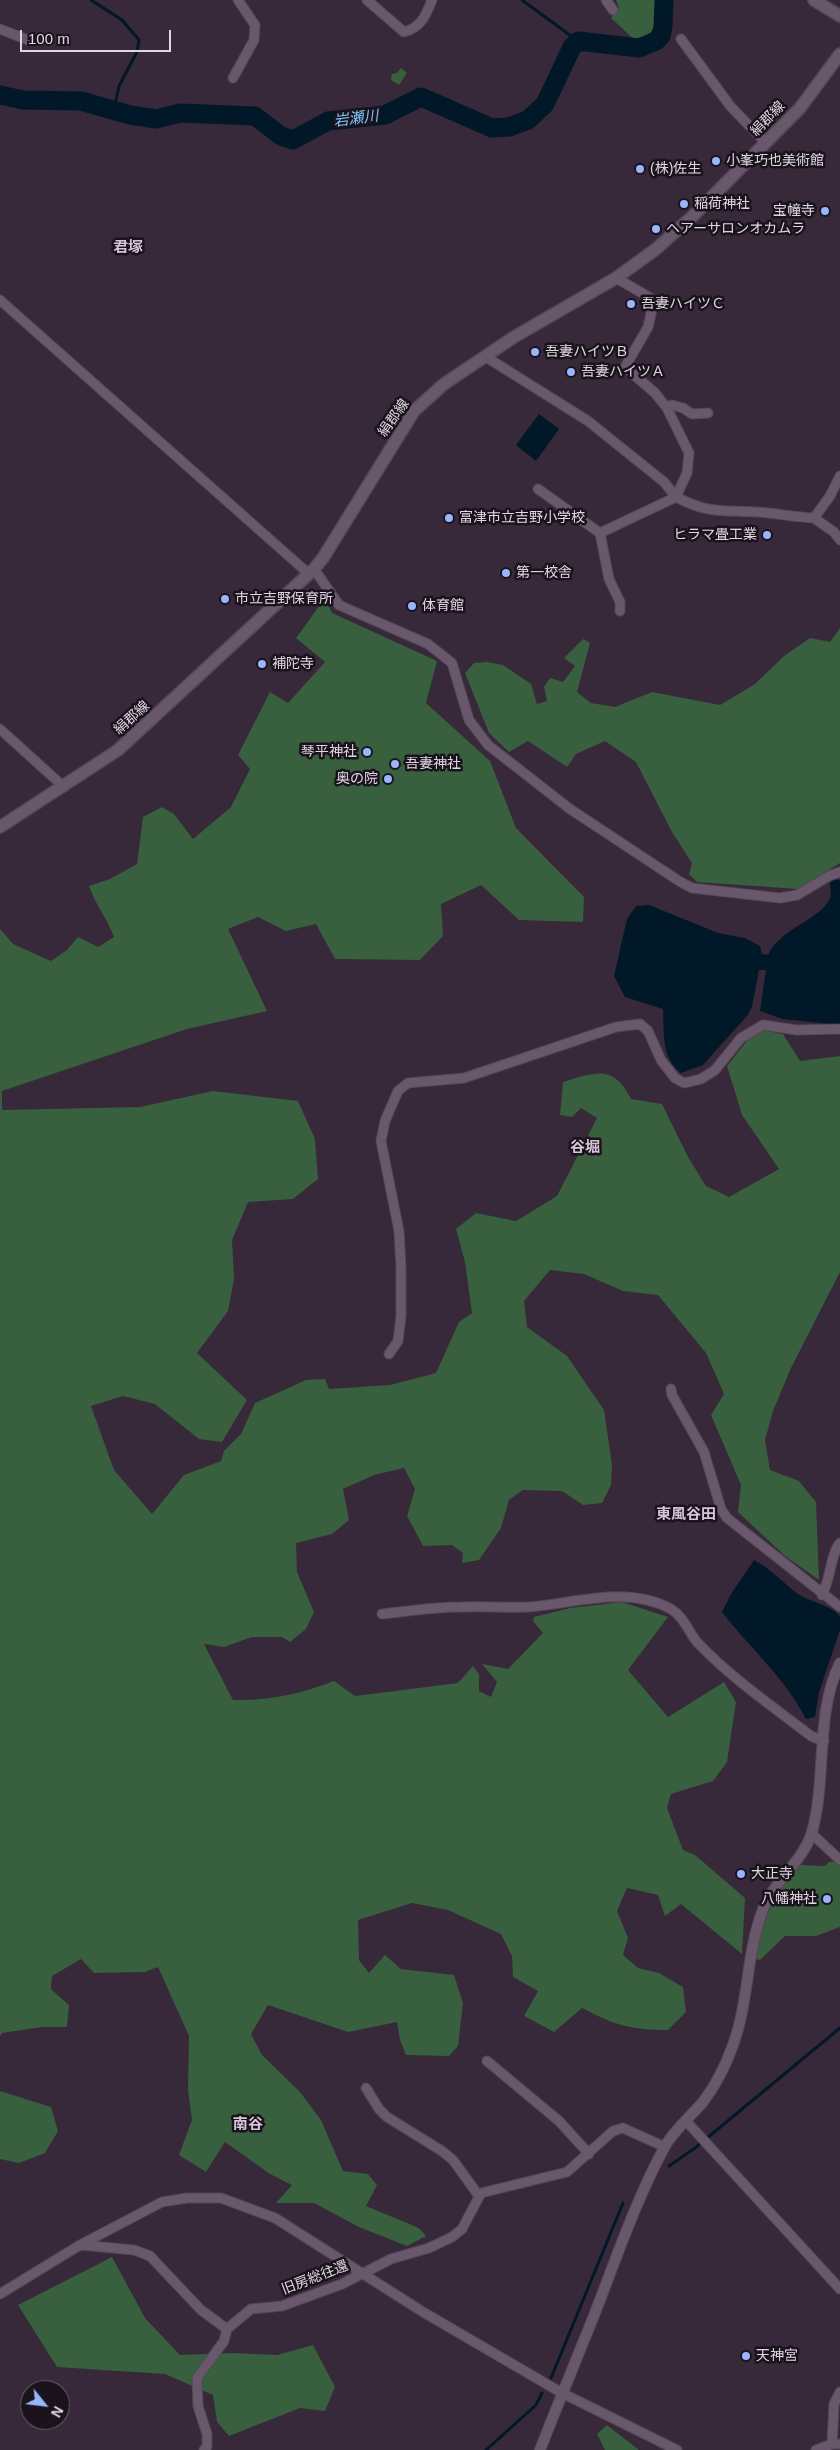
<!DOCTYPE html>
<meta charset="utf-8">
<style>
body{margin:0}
#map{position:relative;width:840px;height:2450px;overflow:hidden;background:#37283a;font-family:Arial,sans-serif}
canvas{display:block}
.north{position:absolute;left:20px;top:2380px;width:50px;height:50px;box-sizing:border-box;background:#1a131c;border:1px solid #69616b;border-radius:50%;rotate:119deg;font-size:14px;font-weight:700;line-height:20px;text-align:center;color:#e0d6e2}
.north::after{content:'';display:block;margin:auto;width:18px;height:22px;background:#98b5fd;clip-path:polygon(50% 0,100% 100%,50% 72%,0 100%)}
.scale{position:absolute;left:20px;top:30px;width:151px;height:22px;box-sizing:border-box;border:2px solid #e0d6e2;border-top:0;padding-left:6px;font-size:15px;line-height:18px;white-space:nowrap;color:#e0d6e2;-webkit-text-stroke:4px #1a131c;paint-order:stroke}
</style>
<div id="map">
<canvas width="840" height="2450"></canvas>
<div class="north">N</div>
<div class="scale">100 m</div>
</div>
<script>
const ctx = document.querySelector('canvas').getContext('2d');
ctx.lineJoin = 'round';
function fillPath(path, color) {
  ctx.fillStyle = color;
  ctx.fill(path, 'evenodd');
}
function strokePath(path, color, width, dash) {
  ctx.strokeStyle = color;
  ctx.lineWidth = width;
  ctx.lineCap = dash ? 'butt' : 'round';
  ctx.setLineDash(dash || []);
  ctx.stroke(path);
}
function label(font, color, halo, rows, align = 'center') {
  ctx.font = font + ' Arial,"Noto Sans JP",sans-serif';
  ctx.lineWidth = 5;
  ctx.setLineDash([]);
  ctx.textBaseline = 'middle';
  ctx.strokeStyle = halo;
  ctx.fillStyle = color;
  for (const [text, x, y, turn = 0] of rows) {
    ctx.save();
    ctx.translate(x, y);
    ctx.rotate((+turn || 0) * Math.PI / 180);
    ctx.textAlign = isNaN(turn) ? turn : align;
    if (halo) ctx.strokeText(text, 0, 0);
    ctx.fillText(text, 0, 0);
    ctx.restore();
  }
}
const green = new Path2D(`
 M616 0H656C657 22 657 29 639 44L611 18 619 8Z
 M401 68 407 73 399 85 391 80 392 74 397 73Z
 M325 598 332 613 437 661 426 703 490 761 516 828 584 897 583 922 519 920 481 885 441 904 443 936 420 960 335 959 316 924 286 931 258 917 228 929 267 1011 187 1029 2 1091V1110L140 1107 213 1091 298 1101 315 1139 318 1179 293 1199 248 1202 232 1240 234 1279 228 1311 197 1353 247 1400 222 1442 199 1439 155 1404 123 1396 91 1406 114 1470 152 1514 184 1475 221 1461 224 1451 241 1434 255 1403 306 1380 325 1379 329 1389 390 1385 436 1373 459 1322 472 1313 465 1262 456 1229 476 1213 516 1221 557 1196 597 1118 581 1108 572 1117 560 1115 563 1082C595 1072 614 1064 631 1099L662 1104 688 1157 706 1186 729 1197 779 1169 742 1115 727 1066 756 1029 783 1034 800 1061 840 1056V1272L791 1368 773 1411 765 1440 770 1470 799 1481 816 1502 819 1580 785 1556 738 1512 741 1485 711 1415 724 1394 706 1353 658 1295 623 1291 584 1274 550 1270 524 1301 527 1327 567 1356 604 1410 612 1465 611 1485 602 1503 583 1505 562 1491 523 1490 509 1500 501 1528 479 1560 462 1563 463 1553 452 1545 423 1546 407 1516 415 1489 404 1468 374 1475 343 1489 349 1520 332 1534 296 1543 297 1572 314 1612 306 1629 290 1642 282 1637H252L224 1647 204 1644 233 1700C268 1701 301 1694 334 1681L355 1696 458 1683 473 1666 479 1674V1691L491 1697 497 1682 482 1664 508 1669 543 1633 533 1621 534 1617 570 1608 622 1602 668 1617 628 1670 668 1717 724 1682 736 1702 727 1762 713 1781 671 1794 667 1808 683 1850 695 1855 745 1898 742 1954 681 1904 665 1916 658 1895 627 1888 617 1911 628 1938 623 1955 638 1968 659 1973 683 1987 686 2012 668 2030C631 2030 614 2025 582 2008L554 2032 524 2016 538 1991 513 1977 512 1956 501 1934 448 1910 412 1903 358 1920 359 1960 369 1973 385 1955 401 1969 454 1975 463 2003 458 2046 449 2056 406 2055 400 2040 397 2022 348 2032 268 2005 251 2034 262 2055 300 2092 321 2120 343 2171 368 2174 377 2185 366 2206 419 2228 426 2236 407 2246 359 2227 314 2203H276L292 2185 270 2174 225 2142 206 2172 179 2155 192 2120 188 2090 189 2036 158 1967 145 1972 94 1973 81 1959 52 1976 51 1989 69 2005 67 2027H42L2 2033 0 2036V929L13 944 51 961 67 950 78 937 98 947 114 937C107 918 95 904 89 886L110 879 137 864 143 817 162 807 174 814 193 839 231 807 250 769 238 755 270 692 288 703 325 662 296 638Z
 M840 628V863L798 889 697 882 689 874 692 863 672 832 636 762 605 741 576 754 567 767 528 741 509 752 489 733 465 673 474 663 487 662 503 665 531 684 537 704 547 701 544 687 550 678 563 682 575 666 564 658 583 639 590 643 577 692 591 703 615 707 652 692 720 705 755 684 784 656 810 638 830 642Z
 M829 1862H840V1927L816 1936H785L760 1960 756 1959C756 1954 756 1948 757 1943 760 1926 785 1873 800 1865L825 1866Z
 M0 2091 51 2107 58 2131 45 2153 19 2163 0 2159Z
 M112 2257 145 2318 180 2355 234 2353 277 2355 313 2345 335 2387 325 2411 300 2408 229 2436 217 2422 213 2395 165 2374 57 2367 18 2305Z
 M607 2425 639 2450H605L597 2434Z`);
const water = new Path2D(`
 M539 414 559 429 536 461 516 445Z
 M833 879 840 880V1025L783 1019 760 1011 766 970H759L752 1007 747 1016 703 1065 681 1073C661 1058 664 1031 663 1009L625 997 614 976 627 919 636 906 649 905 718 933 745 938 760 946 762 954 768 955C780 928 822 919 830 898 832 894 830 888 830 883Z
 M754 1560C771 1569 783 1583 798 1594 812 1603 829 1604 840 1616V1630L819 1692 815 1717 806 1719C785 1678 750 1648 722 1612L731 1594Z`);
const stream = new Path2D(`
 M91 0 122 20 139 40 137 52 119 86 114 110
 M522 0 578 41
 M669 2166 695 2148 840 2028
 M551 2378 623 2203
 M486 2450 536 2405 542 2393`);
const river = new Path2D(`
 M0 95 23 100 81 101 130 115 156 119 180 113 255 116 281 136 293 140 328 121 385 115 421 97 492 128 509 127 528 120 545 104 572 47 578 41 639 48 656 41 661 36 663 27 664 0`);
const minor = new Path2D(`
 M367 0 404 32C421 28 426 15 432 0
 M606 0 613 10
 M0 29 28 40
 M681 39 731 107 766 143
 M233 78 254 40 255 25 238 0
 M0 300 309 574
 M486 357 588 421 664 482 676 497 687 473 689 453 667 408 655 393 625 367 648 327 654 300 616 278
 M667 408 672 405 683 408 692 414 708 413
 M538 489 600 533 676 497C709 514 721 510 756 512 775 513 794 517 814 518L830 496 840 476
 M814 518 834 532 840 540
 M600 533 609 579 620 602V611
 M314 569 339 605 428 644 452 663 469 720 488 745 570 809 679 881 692 888 780 898 797 895 829 876 840 872
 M0 729 64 787
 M389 1354 398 1341 401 1316V1267L399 1231 381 1141 385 1121 398 1091 408 1083 464 1078 616 1027 640 1024 648 1031 661 1060 675 1078 684 1083 701 1079 715 1070 741 1038 763 1025 797 1030 840 1029
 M671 1389 672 1395 704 1452 721 1509 727 1518 840 1607
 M822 1595C831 1579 830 1555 840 1543
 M382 1614C408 1611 434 1607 461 1607 484 1606 507 1608 529 1607 576 1603 627 1585 671 1609 684 1617 688 1631 697 1642 731 1678 772 1706 811 1736L824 1741
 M811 1833 840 1860
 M487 2061 559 2121 589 2154
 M366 2088 379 2109 387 2117 442 2151 453 2160 479 2196
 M686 2121 840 2289
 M81 2245 134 2250 150 2256 201 2310 227 2329 251 2309 282 2306 342 2284 391 2259 429 2248 452 2237 462 2229 481 2193 567 2172 613 2131 623 2128 665 2147
 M0 2294 80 2245 162 2202 187 2198H221L275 2218 423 2312 562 2393 677 2450
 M832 2444 834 2404 840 2392
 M204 2450 207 2447V2434L198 2406 197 2378 224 2341 227 2329
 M816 2450 832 2444H840`);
const tertiary = new Path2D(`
 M540 2450C557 2406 575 2363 593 2318 615 2262 635 2202 664 2148 673 2131 690 2117 703 2102 715 2086 726 2065 733 2045 749 2001 746 1956 762 1912 773 1881 803 1862 812 1832 827 1778 815 1713 840 1663`);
const secondary = new Path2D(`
 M814 0 840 16
 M0 827 118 750 314 569 323 558 414 411 444 384 514 337 616 278 656 249 693 216 800 108 840 54`);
const markers = [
 [716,161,5,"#98b5fd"],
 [640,169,5,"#98b5fd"],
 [684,204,5,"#98b5fd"],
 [825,211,5,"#98b5fd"],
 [656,229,5,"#98b5fd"],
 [631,304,5,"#98b5fd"],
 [535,352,5,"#98b5fd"],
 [571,372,5,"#98b5fd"],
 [449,518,5,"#98b5fd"],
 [767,535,5,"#98b5fd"],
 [506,573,5,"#98b5fd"],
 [225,599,5,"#98b5fd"],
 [412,606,5,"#98b5fd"],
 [262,664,5,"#98b5fd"],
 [367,752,5,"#98b5fd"],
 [395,764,5,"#98b5fd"],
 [388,779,5,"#98b5fd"],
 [741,1874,5,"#98b5fd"],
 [827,1899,5,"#98b5fd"],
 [746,2356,5,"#98b5fd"]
];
const streetNames = [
 ["絹郡線",768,119,-46],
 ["絹郡線",394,418,-55],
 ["絹郡線",132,718,-42],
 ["旧房総往還",315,2278,-21]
];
const poiNames = [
 ["小峯巧也美術館",726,161],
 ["(株)佐生",650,169],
 ["稲荷神社",694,204],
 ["宝幢寺",815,211,"right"],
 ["ヘアーサロンオカムラ",666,229],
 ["吾妻ハイツＣ",641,304],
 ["吾妻ハイツＢ",545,352],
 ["吾妻ハイツＡ",581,372],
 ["富津市立吉野小学校",459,518],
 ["ヒラマ畳工業",757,535,"right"],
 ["第一校舎",516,573],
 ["市立吉野保育所",235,599],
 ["体育館",422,606],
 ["補陀寺",272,664],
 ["琴平神社",357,752,"right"],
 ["吾妻神社",405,764],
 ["奥の院",378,779,"right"],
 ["大正寺",751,1874],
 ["八幡神社",817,1899,"right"],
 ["天神宮",756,2356]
];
const waterNames = [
 ["岩瀬川",356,119,-7]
];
const neighbourhoodNames = [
 ["君塚",128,248],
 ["谷堀",585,1148],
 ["東風谷田",686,1515],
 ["南谷",248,2125]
];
fillPath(green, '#385f3e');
fillPath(water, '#011828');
strokePath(stream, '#011828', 3);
strokePath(river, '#011828', 19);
strokePath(minor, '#544757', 11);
strokePath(tertiary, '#544757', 12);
strokePath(secondary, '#544757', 14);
strokePath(minor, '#69576b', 9);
strokePath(tertiary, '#69576b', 10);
strokePath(secondary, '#69576b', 11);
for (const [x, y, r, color] of markers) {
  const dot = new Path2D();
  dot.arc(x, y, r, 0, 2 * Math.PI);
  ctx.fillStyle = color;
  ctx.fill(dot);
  strokePath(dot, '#1a131c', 2);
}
label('14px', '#e0d6e2', '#1a131c', streetNames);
label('14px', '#e0d6e2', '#1a131c', poiNames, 'left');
label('italic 15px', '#7ec7fb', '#1a131c', waterNames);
label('bold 15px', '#d7c3da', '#1a131c', neighbourhoodNames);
</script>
